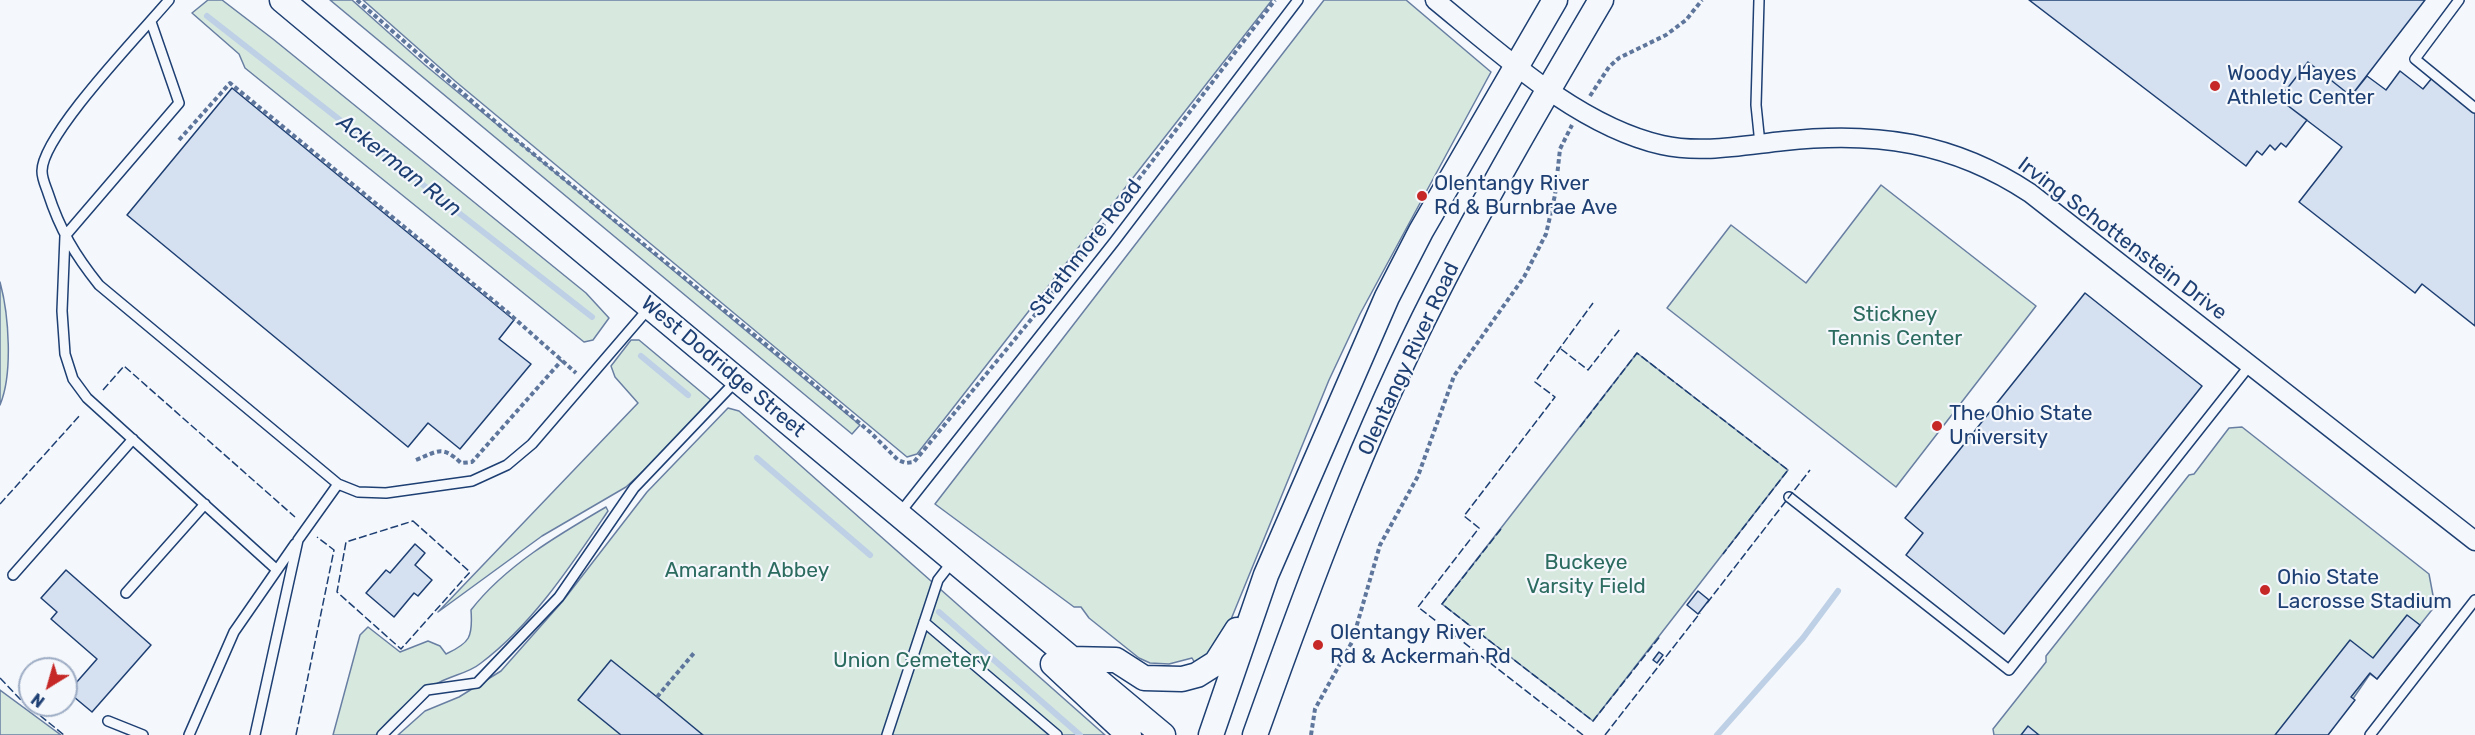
<!DOCTYPE html>
<style>
body{margin:0}
#map{position:relative;width:2475px;height:735px;overflow:hidden;background:#f4f7fb;font-family:Rubik,sans-serif}
canvas{display:block}
.north{position:absolute;left:18px;top:657px;width:60px;height:60px;box-sizing:border-box;background:#f4f7fb;border:2px solid #9eadc5;border-radius:50%;rotate:217deg;font-size:16px;font-weight:700;line-height:24px;text-align:center;color:#1d3f73}
.north::after{content:'';display:block;margin:auto;width:21px;height:27px;background:#c62828;clip-path:polygon(50% 0,100% 100%,50% 72%,0 100%)}
</style>
<div id="map">
<canvas width="2475" height="735"></canvas>
<div class="north">N</div>
</div>
<script>
const ctx = document.querySelector('canvas').getContext('2d');
ctx.lineJoin = 'round';
function fillPath(path, color) {
  ctx.fillStyle = color;
  ctx.fill(path, 'evenodd');
}
function strokePath(path, color, width, dash) {
  ctx.strokeStyle = color;
  ctx.lineWidth = width;
  ctx.lineCap = dash ? 'butt' : 'round';
  ctx.setLineDash(dash || []);
  ctx.stroke(path);
}
function label(font, color, halo, rows, align = 'center') {
  ctx.font = font + ' Rubik,sans-serif';
  ctx.lineWidth = 4.5;
  ctx.setLineDash([]);
  ctx.textBaseline = 'middle';
  ctx.strokeStyle = halo;
  ctx.fillStyle = color;
  for (const [text, x, y, turn = 0] of rows) {
    ctx.save();
    ctx.translate(x, y);
    ctx.rotate((+turn || 0) * Math.PI / 180);
    ctx.textAlign = isNaN(turn) ? turn : align;
    if (halo) ctx.strokeText(text, 0, 0);
    ctx.fillText(text, 0, 0);
    ctx.restore();
  }
}
const green = new Path2D(`
 M208 0H222L273 39 586 293 609 318 593 340 584 342 245 68 239 54 192 13Z
 M330 0H352L425 65 860 425 852 434Z
 M363 0H1272L917 454 907 457 455 81Z
 M1324 0H1406L1491 72 1360 314 1329 380 1225 634 1218 646 1196 665 1192 658 1169 664 1150 663 1139 658 1089 618 1081 607H1074L935 504Z
 M1881 185 2036 306 1896 487 1667 308 1731 225 1806 283Z
 M0 282C9 315 13 374 0 405Z
 M631 340H639L712 401 686 432 626 487 542 536 438 612 638 403 615 377 611 366Z
 M1637 353 1788 470 1593 721 1442 604Z
 M728 408 739 411 1105 735H398L425 711 459 697 501 671 562 602 647 492Z
 M2242 427 2429 574 2435 606 2377 679 2370 674 2328 735H1994L1993 729 2046 662V656L2189 475 2194 474 2229 428Z
 M606 507 608 511C572 564 533 624 481 663 469 673 453 675 440 682 415 695 394 713 376 735H333L360 635 368 627 400 652 428 641 440 646 446 654C470 643 473 637 471 610 505 566 558 535 606 507Z
 M0 690 61 735H0Z`);
const stream = new Path2D(`
 M207 16 592 317
 M641 356 688 395
 M757 458 870 555
 M939 612 1080 735
 M1717 735 1803 638 1838 591`);
const building = new Path2D(`
 M2029 0H2425L2351 96 2308 62 2279 99 2307 120 2286 147 2281 143 2275 150 2270 145 2262 155 2257 151 2246 166Z
 M2308 62 2351 96 2367 76 2386 90 2400 71 2423 89 2432 78 2475 113V326L2422 284 2415 293 2299 202 2342 147 2279 99Z
 M232 88 514 320 499 339 531 364 460 449 428 423 408 447 127 215Z
 M2085 293 2202 386 2004 634 1906 555 1923 533 1905 518Z
 M415 544 425 553 415 565 432 580 418 596 414 593 394 617 366 593 386 570 390 573Z
 M66 570 151 645 92 712 68 692 97 659 51 619 57 612 41 598Z
 M1698 591 1709 600 1698 614 1687 605Z
 M2407 615 2420 625 2377 679 2370 673 2351 697 2355 700 2328 735H2275L2350 640 2373 658Z
 M1659 652 1663 655 1657 663 1653 660Z
 M611 660 657 697 703 735H621L578 700Z
 M2028 726 2039 735H2021Z`);
const path = new Path2D(`
 M357 0 514 138 791 365 870 432 898 460 906 463 914 462 1038 311 1275 0
 M1590 96 1609 67 1619 58 1666 35 1686 20 1702 0
 M179 140 230 83 506 311 576 373
 M416 460C438 451 442 445 461 463L472 462 562 360
 M657 697 694 653
 M1311 735 1315 709 1352 642 1380 545 1418 476 1454 376 1524 277 1546 234 1555 195 1560 149 1572 125`);
const service = new Path2D(`
 M169 0C142 32 42 135 42 171 42 179 46 187 48 193 60 230 75 255 99 285L338 484 358 492 386 493 472 481 507 465 532 444 649 308
 M1759 0 1756 105 1760 144
 M2459 0 2415 59 2475 108
 M151 22 179 103 65 236 62 311 65 354 73 379 87 398 277 570
 M1789 497 2009 670 2250 365
 M899 514 1114 242 1298 0
 M13 575 133 439
 M126 593 205 504
 M924 622 1057 735
 M108 721 143 735
 M189 735 234 632 295 544
 M255 735 298 540 338 484
 M382 735 427 690 477 683 559 597 634 488 736 381
 M887 735 938 580 952 562
 M2370 735 2475 600`);
const minor = new Path2D(`
 M1435 0C1500 53 1578 126 1662 145 1701 154 1745 145 1784 141 1875 131 1953 142 2030 193L2475 541`);
const secondary = new Path2D(`
 M282 0 1163 735
 M1070 659 1116 660 1144 678 1182 679 1197 675 1216 663 1237 630
 M1053 664 1129 735
 M1211 735 1266 575 1387 297 1421 231 1555 0
 M1255 735C1308 586 1364 435 1436 294 1487 194 1544 97 1601 0`);
const fence = new Path2D(`
 M1561 349 1588 370 1620 329
 M103 390 124 366 295 517
 M1580 427 1637 353 1788 470 1723 554
 M0 504 81 414
 M413 521 470 572 401 649 337 592 346 542Z
 M1501 529 1442 604 1593 721 1661 635
 M1707 603 1810 470
 M0 678 21 700 64 735
 M296 735 334 550 317 537
 M1583 735 1418 607 1479 528 1464 516 1555 397 1535 382 1593 303
 M1605 735 1700 613`);
const markers = [
 [2215,86,6,"#c62828"],
 [1422,196,6,"#c62828"],
 [1937,426,6,"#c62828"],
 [2265,590,6,"#c62828"],
 [1318,645,6,"#c62828"]
];
const poiNames = [
 ["Woody Hayes",2227,74],
 ["Athletic Center",2227,98],
 ["Olentangy River",1434,184],
 ["Rd & Burnbrae Ave",1434,208],
 ["The Ohio State",1949,414],
 ["University",1949,438],
 ["Ohio State",2277,578],
 ["Lacrosse Stadium",2277,602],
 ["Olentangy River",1330,633],
 ["Rd & Ackerman Rd",1330,657]
];
const streetNames = [
 ["Irving Schottenstein Drive",2122,239,37],
 ["Strathmore Road",1086,248,-52],
 ["Olentangy River Road",1409,359,-65],
 ["West Dodridge Street",723,367,40]
];
const parkNames = [
 ["Stickney",1895,315],
 ["Tennis Center",1895,339],
 ["Buckeye",1586,563],
 ["Varsity Field",1586,587],
 ["Amaranth Abbey",747,571],
 ["Union Cemetery",912,661]
];
const waterNames = [
 ["Ackerman Run",399,166,38]
];
fillPath(green, '#d7e8df');
strokePath(green, '#687fa3', 1.5);
strokePath(stream, '#bed0e5', 6);
fillPath(building, '#d5e0f0');
strokePath(building, '#1d3f73', 1.5);
strokePath(service, '#1d3f73', 12);
strokePath(minor, '#1d3f73', 21);
strokePath(secondary, '#1d3f73', 27);
strokePath(path, '#5e769c', 4, [4.5, 3]);
strokePath(service, '#f4f7fb', 9);
strokePath(minor, '#f4f7fb', 18);
strokePath(secondary, '#f4f7fb', 24);
strokePath(fence, '#1d3f73', 1.5, [8, 3]);
for (const [x, y, r, color] of markers) {
  const dot = new Path2D();
  dot.arc(x, y, r, 0, 2 * Math.PI);
  ctx.fillStyle = color;
  ctx.fill(dot);
  strokePath(dot, '#f4f7fb', 2);
}
label('21px', '#1d3f73', '#f4f7fb', poiNames, 'left');
label('21px', '#1d3f73', '#f4f7fb', streetNames);
label('21px', '#2c6c60', '#f4f7fb', parkNames);
label('italic 22px', '#1d3f73', '#f4f7fb', waterNames);
</script>
